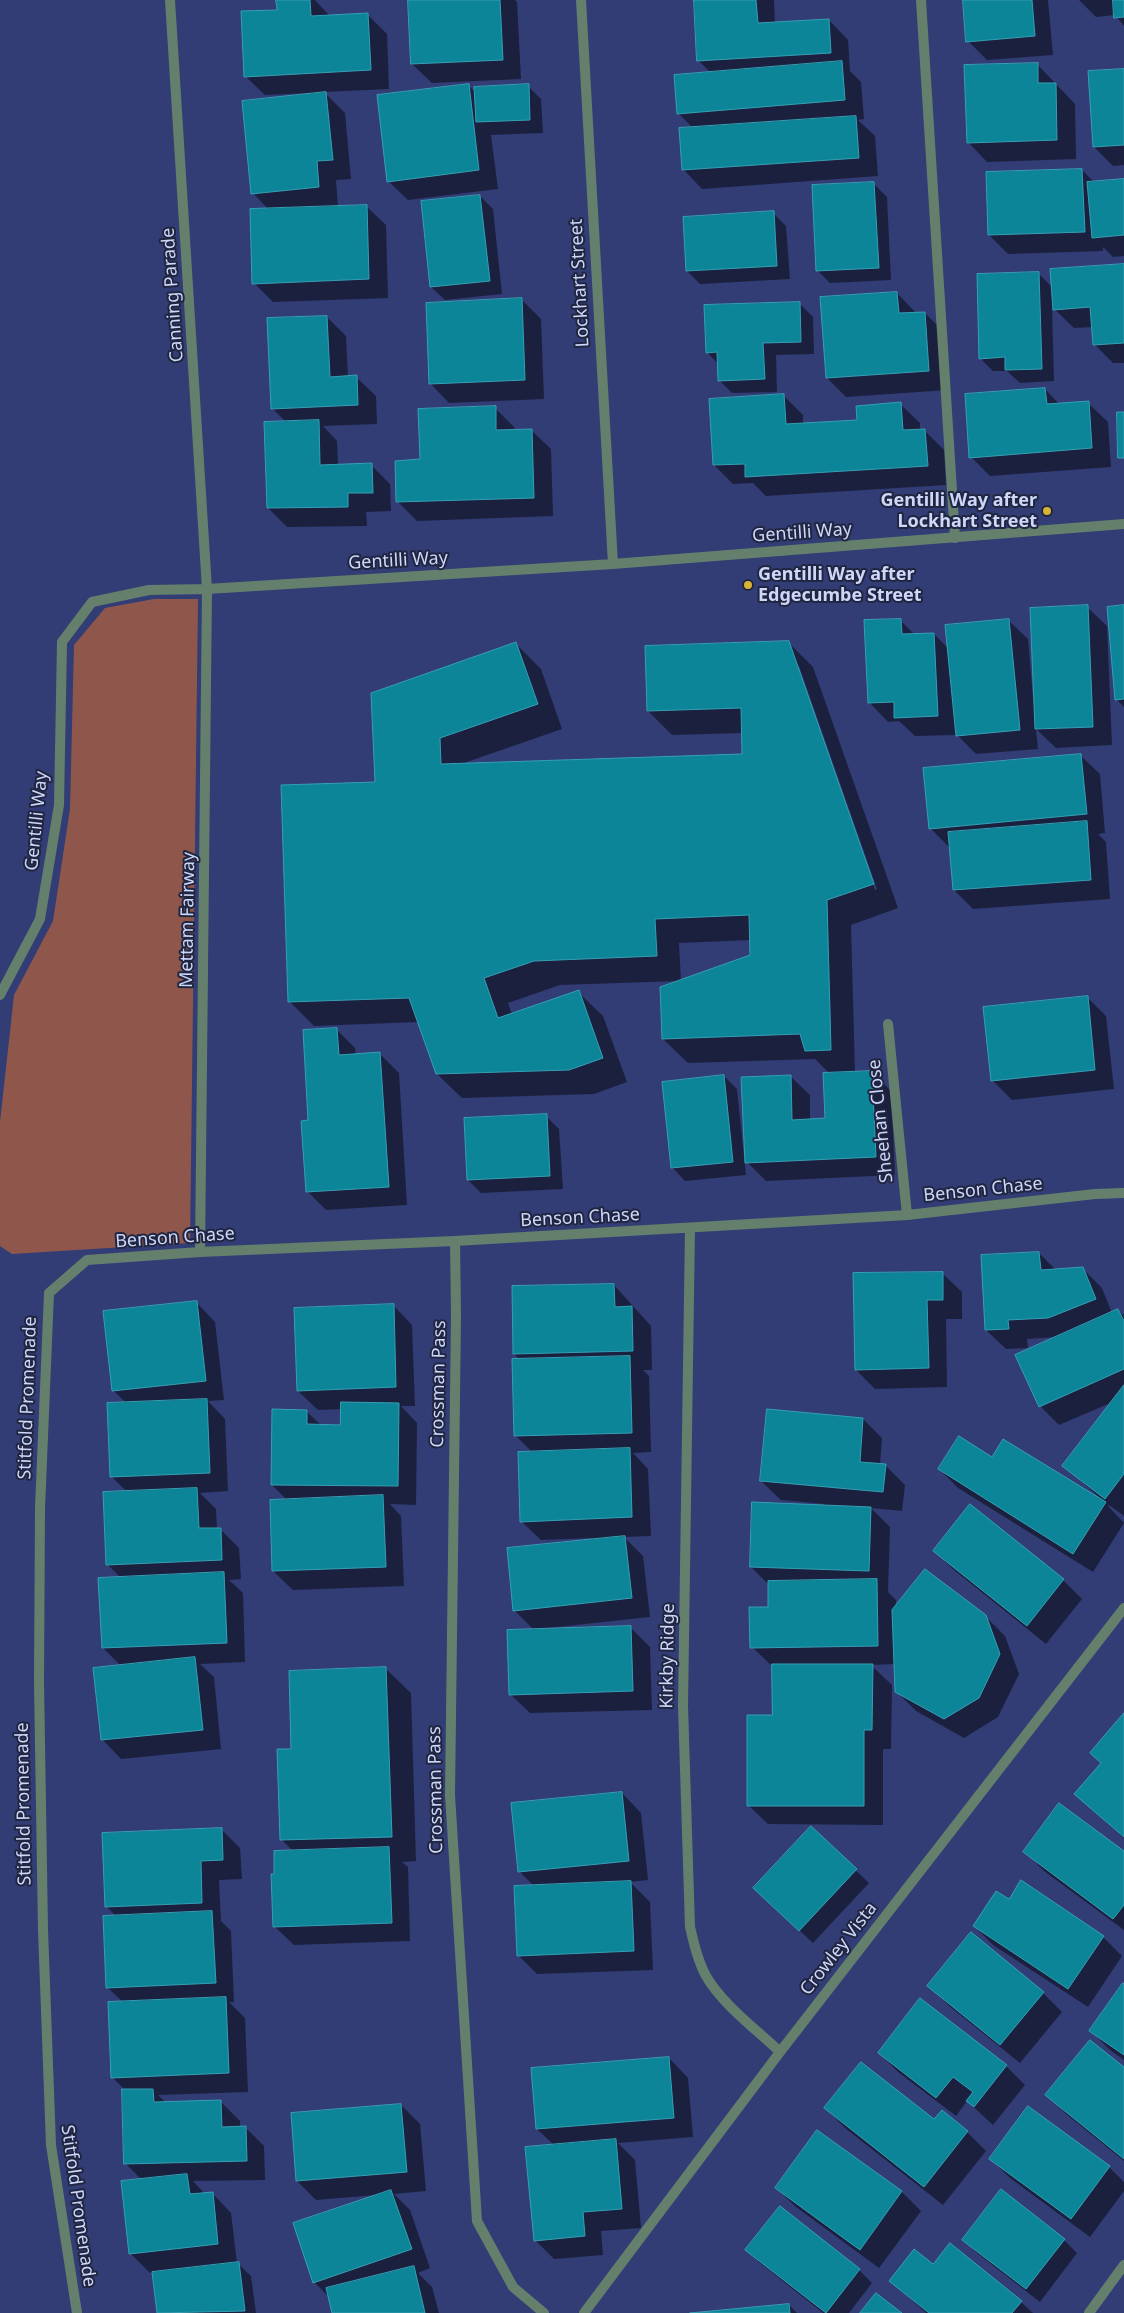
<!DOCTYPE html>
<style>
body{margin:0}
canvas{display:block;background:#323c75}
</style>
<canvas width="1124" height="2313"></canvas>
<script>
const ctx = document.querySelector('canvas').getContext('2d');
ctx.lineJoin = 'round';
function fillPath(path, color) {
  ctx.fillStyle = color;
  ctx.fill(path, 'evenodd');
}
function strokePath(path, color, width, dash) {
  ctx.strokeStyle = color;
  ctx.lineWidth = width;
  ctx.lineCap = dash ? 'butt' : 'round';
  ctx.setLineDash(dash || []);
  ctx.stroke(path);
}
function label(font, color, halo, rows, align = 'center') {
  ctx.font = font + ' "Noto Sans",sans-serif';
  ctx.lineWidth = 4;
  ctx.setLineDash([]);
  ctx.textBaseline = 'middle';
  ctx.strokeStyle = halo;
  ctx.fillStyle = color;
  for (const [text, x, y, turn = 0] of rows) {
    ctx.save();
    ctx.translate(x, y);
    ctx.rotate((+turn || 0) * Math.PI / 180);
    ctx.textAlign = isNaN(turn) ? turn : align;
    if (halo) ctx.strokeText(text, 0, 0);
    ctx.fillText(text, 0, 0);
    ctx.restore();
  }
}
const green = new Path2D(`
 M154 599H198L190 1243 12 1254 0 1246V1122L14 995 53 921 70 809 74 645 105 608Z`);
const shadow = new Path2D(`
 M277 0H315L328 14 329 17 368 15 387 34 389 89 324 92 345 113 351 179 336 180 338 207 366 206 386 225 388 298 273 302 254 283 269 210 253 193 311 95V93L265 95 245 76 278 11Z
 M409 0H515L517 2 521 79 432 83 412 64Z
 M695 0H774L775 23 829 20 848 40 850 71 861 82 864 119 858 120 875 136 878 176 702 189 683 169 693 128 678 113 711 73 698 60Z
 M964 0H1048L1053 55 987 60 968 41Z
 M1079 0H1124V26L1115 15 1096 17Z
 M1037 64 1075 104 1076 159 987 162 968 142Z
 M1124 71V165L1113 166 1094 147Z
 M469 86 475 92 528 86 541 99 543 133 491 135 498 189 408 200 388 181Z
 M1082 170 1095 183 1124 180V256L1113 257 1103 247V251L1008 254 989 235Z
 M874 184 887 197 891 280 830 283 817 270Z
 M480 196 493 209 502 294 445 300 431 287 423 202Z
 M773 213 786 226 790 279 700 284 687 271Z
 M1124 265V363H1113L1094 344 1093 327 1074 328 1052 307 1054 381 1020 383 1007 371H993L980 358 1039 274 1053 288Z
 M897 293 916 313H925L944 332 948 390 846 397 827 378Z
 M522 300 541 319 544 399 449 403 430 383Z
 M800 304 813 317 814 354 776 355 777 392 732 393 719 380 718 364 707 352Z
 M327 317 346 336 348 377H356L376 396 377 424 323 426 337 441 338 465H371L390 484 391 511 366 512 367 526 287 527 268 508 286 422 272 408Z
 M1045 389 1060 405 1088 403 1108 422 1111 467 990 476 971 457Z
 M784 396 803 415V425L858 422 900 404 920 423V431H925L944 450 946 485 766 496 753 483 733 484 714 465Z
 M495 408 514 427 515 431 531 430 551 449 553 516 417 521 397 501 421 461Z
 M1124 606V707L1116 699Z
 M1087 607 1107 626 1112 745 1056 748 1036 729 1038 749 976 754 957 735 915 736 899 721 888 722 869 702 900 620 915 635 934 634 949 649 1008 620 1028 639 1033 697H1035Z
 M789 643 813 667 898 908 851 925 855 1073 872 1072 891 1091 895 1175 766 1181 747 1162 790 1076 810 1095V1120L827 1119 830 1074 815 1059 688 1063 663 1039 679 981 560 985 508 1003 512 1014 578 992 603 1016 627 1082 594 1094 462 1098 437 1074 419 1022 314 1026 289 1001 376 783 516 644 541 669 562 729 464 763V765L744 755 743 733 672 735 648 711ZM796 666H799L877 889 875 890ZM751 940 752 956 681 981 679 943Z
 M1080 755 1100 774 1105 833 1098 834 1106 842 1110 899 973 909 954 890 950 848 930 828Z
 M1087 997 1106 1016 1114 1089 1012 1100 992 1080Z
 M336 1029 355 1048 356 1055 380 1054 399 1073 407 1205 326 1210 307 1191 310 1121Z
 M724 1076 737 1089 746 1175 685 1181 672 1167Z
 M546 1116 559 1129 563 1189 481 1193 468 1180Z
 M1039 1253 1056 1270 1083 1269 1102 1288 1112 1313 1118 1310 1124 1316V1516L1109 1505 1108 1506 1124 1523 1093 1572 958 1488 939 1469 993 1459 1098 1499 1099 1497 1064 1466 1113 1402 1059 1425 1040 1406 1057 1337 1027 1339 1028 1348 1006 1349 986 1330Z
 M942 1273 962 1292V1319H946L947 1387 875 1389 856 1370Z
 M614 1285 651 1326 652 1370H643L649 1376 651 1452 633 1453 648 1469 651 1536 624 1537 643 1556 650 1617 548 1628 549 1630 631 1628 650 1647 652 1710 530 1713 510 1694 534 1630 514 1610 593 1540V1538L541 1540 521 1521 533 1453 515 1435 520 1360 514 1354Z
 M196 1302 215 1322 224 1400 208 1401 225 1419 228 1491 200 1493 216 1509 217 1529H220L239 1548 241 1579 229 1580 243 1593 245 1662 200 1664 214 1677 221 1749 121 1759 102 1739 121 1666 103 1648 121 1578 107 1564 127 1492 111 1476 127 1404 113 1390Z
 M393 1305 412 1325 415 1406H401L417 1423 416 1505 390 1504 401 1516 404 1586 293 1590 273 1571 288 1501 272 1485 306 1411 321 1425 342 1426V1409L318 1410 298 1391Z
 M863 1419 882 1438 880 1465H885L905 1485 902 1511 871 1508 890 1527 888 1592 896 1600V1608L985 1616 1005 1636 1019 1674 998 1717 964 1738 916 1711 896 1691 895 1664 871 1665 892 1685 891 1749H883V1825L768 1824 748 1805 773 1716V1667L752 1647 770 1608 769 1585 751 1567 824 1504 781 1500 761 1481Z
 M934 1551 1063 1580 1082 1599 1046 1644 954 1570Z
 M386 1669 411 1693 416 1861 402 1862 408 1867 410 1941 294 1945 274 1926 276 1875 293 1851 281 1839 292 1750Z
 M1124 1715V1838L1075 1794 1102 1764 1091 1753Z
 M622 1793 641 1813 648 1880 630 1882 650 1902 653 1970 537 1974 518 1955 534 1886 519 1871Z
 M811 1828 869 1883 813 1943 768 1901Z
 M221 1829 240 1848 242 1879 219 1880 221 1921 231 1931 234 2002H229L245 2018 248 2092 158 2095 166 2103 221 2102 240 2121V2127H245L264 2146 265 2180 193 2181 205 2194 212 2193 231 2213 237 2263 251 2276 256 2313H158L154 2272 150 2273 130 2253 142 2180 125 2163 126 2091 112 2077 123 2002 108 1988 116 1916 107 1907Z
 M1025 1851 1124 1853V1930L1044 1871Z
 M1009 1900 1103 1937 1122 1956 1088 2007 993 1945 974 1926Z
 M929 1986 1043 1993 1062 2012 1020 2063 948 2005Z
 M1124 1986V2060L1110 2050 1091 2031Z
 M879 2053 1006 2066 1025 2085 993 2125 967 2101 956 2116 898 2072Z
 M669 2058 688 2078 693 2137 618 2143 635 2160 641 2228 601 2231 603 2255 554 2259 535 2240 555 2146 537 2129Z
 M1124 2068V2161L1066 2114 1047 2095Z
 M401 2105 420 2124 426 2191 394 2194 410 2210 430 2268 418 2273 432 2287 439 2313H334L330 2298 314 2282 376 2195 316 2200 297 2181Z
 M826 2108 934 2121 967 2132 986 2151 943 2205 845 2128Z
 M817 2132 902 2192 921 2211 879 2268 796 2207 776 2188Z
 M991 2159 1109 2167 1124 2182V2191L1090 2237 1010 2178Z
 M780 2208 859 2270 872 2283 849 2313H823L760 2263 747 2250Z
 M964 2240H1064L1077 2253 1040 2302 977 2253Z
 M891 2281 1021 2302 1033 2313H926Z
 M789 2305 797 2313H704Z`);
const building = new Path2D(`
 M276 0H310L311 16 368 13 371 70 244 77 241 11 277 10Z
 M408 0H500L503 60 411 64Z
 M694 0H756L758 23 829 19 831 53 697 61Z
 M963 0H1032L1035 36 966 42Z
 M1113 0H1124V17L1114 18Z
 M842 61 845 100 677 114 674 75Z
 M1038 63V83H1056L1057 140 967 143 964 65Z
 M1124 69V145L1093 147 1088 71Z
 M469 84 479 170 387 182 377 95Z
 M529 84 530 120 476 122 474 87Z
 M326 92 333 160 317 161 319 187 251 194 242 101Z
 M856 116 859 158 682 170 679 128Z
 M1082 169 1085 232 988 235 986 172Z
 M1124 179V235L1092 238 1087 182Z
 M874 182 879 268 816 271 812 185Z
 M480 195 490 281 430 287 421 201Z
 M367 205 369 279 252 284 250 209Z
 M774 211 777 266 686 271 683 217Z
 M1124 264V343L1093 345 1090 307 1053 310 1050 269Z
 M1039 272 1042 369 1005 370V357L979 359 977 274Z
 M897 292 899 313 925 312 929 371 826 378 820 297Z
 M522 298 525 380 429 384 426 303Z
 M800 302 801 342 763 343 765 379 718 381 717 352 706 353 704 305Z
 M327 316 330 377 357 375 358 405 271 409 267 318Z
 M1045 388 1047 404 1089 401 1092 448 969 458 965 394Z
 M784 394 786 424 857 420 856 406 901 402 903 430 925 429 928 466 745 477V464L713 465 709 399Z
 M496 406V430L532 429 534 498 396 502 395 461 420 459 418 409Z
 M1117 412H1124V458H1118Z
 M319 420 320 465 372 463 373 493H348V507L267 508 264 422Z
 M1088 605 1093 727 1035 729 1030 608Z
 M1124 605V699L1115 700 1107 607Z
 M901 619 902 634 934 633 938 716 894 718V702L868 703 864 620Z
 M1009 619 1020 730 956 736 945 625Z
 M789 641 874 884 827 900 831 1050 805 1051 800 1034 662 1039 660 987 750 955 749 915 655 919 657 956 534 961 484 978 498 1018 579 990 603 1058 569 1070 436 1074 409 998 288 1002 281 785 375 782 371 693 516 642 538 704 440 738 441 764 742 754 741 708 647 711 645 646Z
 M1081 754 1087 814 929 829 923 768Z
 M1087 821 1091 880 953 890 948 832Z
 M1088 996 1095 1070 991 1081 983 1007Z
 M337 1028 339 1055 380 1052 389 1187 306 1192 301 1121 308 1120 303 1030Z
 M872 1071 876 1157 745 1163 741 1077 791 1075 792 1120 825 1118 823 1073Z
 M724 1075 733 1162 671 1168 662 1082Z
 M547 1114 550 1176 467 1180 464 1118Z
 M1039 1252 1041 1270 1083 1267 1096 1299 1048 1318 1008 1320 1009 1329 985 1330 981 1255Z
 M943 1272V1300H927L929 1368 855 1370 853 1273Z
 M614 1284 615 1307 632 1306 633 1351 513 1354 512 1286Z
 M197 1301 206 1381 112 1391 103 1311Z
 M394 1304 396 1387 297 1391 294 1308Z
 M1118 1309 1124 1321V1369L1039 1407 1015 1355Z
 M630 1356 632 1433 514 1436 512 1359Z
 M1124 1385V1474L1105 1499 1062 1466Z
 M207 1399 210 1473 110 1477 107 1403Z
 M341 1402 399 1403 398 1486 271 1485 272 1409 307 1410V1424L340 1425Z
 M767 1409 863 1418 860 1462 886 1464 883 1492 760 1481Z
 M959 1436 992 1457 1003 1439 1106 1502 1073 1554 938 1469Z
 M630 1448 632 1517 520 1522 518 1452Z
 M197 1488 199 1528H221L222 1560 106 1565 103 1492Z
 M383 1495 386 1567 272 1571 270 1500Z
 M752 1502 871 1507 869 1571 750 1567Z
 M970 1504 1064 1579 1027 1626 933 1551Z
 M625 1536 632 1598 513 1611 507 1548Z
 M925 1569 986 1615 1000 1654 979 1698 944 1719 895 1692 892 1610Z
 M224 1572 227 1643 102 1648 98 1578Z
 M877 1579 878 1646 750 1648 749 1607H768V1581Z
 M631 1626 633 1691 509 1695 507 1630Z
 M195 1657 203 1730 101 1740 93 1668Z
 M772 1664H873L872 1730H864V1806H747V1715H772Z
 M386 1667 392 1837 280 1840 277 1749H291L289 1671Z
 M1124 1713V1837L1074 1794 1101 1763 1090 1753Z
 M622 1792 629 1861 518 1872 511 1803Z
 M1059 1803 1124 1851V1905L1113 1919 1023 1852Z
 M811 1826 857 1869 799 1931 753 1888Z
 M222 1828 223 1860 201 1861 202 1903 105 1907 102 1833Z
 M389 1847 392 1923 273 1927 271 1874H274V1851Z
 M1021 1880 1104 1936 1068 1989 973 1926 996 1891 1009 1899Z
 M631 1881 634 1951 517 1956 514 1886Z
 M212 1911 216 1983 106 1988 103 1916Z
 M971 1932 1044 1992 1000 2045 927 1986Z
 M1123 1983 1124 1984V2055L1089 2031Z
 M226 1997 229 2073 111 2078 108 2002Z
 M920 1998 1007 2065 974 2107 966 2101 973 2092 953 2077 936 2098 878 2053Z
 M1090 2040 1124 2067V2159L1045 2095Z
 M669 2057 674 2118 536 2129 531 2068Z
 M861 2062 934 2119 942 2110 968 2131 924 2187 824 2108Z
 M122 2089H153L154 2102 221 2100 222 2127 246 2126 247 2161 124 2164Z
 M401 2104 407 2172 296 2181 291 2113Z
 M1028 2106 1110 2166 1071 2219 989 2159Z
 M817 2130 902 2191 860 2250 775 2188Z
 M616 2139 622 2209 583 2212 585 2236 534 2241 525 2147Z
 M187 2174 190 2194 213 2192 218 2244 129 2254 121 2181Z
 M1001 2189 1065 2239 1026 2289 962 2240Z
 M391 2190 412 2249 313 2283 293 2223Z
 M780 2206 860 2269 826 2313 745 2250Z
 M950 2243 1022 2301 1012 2313H929L889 2281 914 2249 933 2264Z
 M239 2262 245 2311 157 2313 152 2272Z
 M414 2266 425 2313H332L326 2288Z
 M876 2293 902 2313H860Z
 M789 2304 790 2313H690Z`);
const service = new Path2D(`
 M921 0 955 538
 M888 1024 907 1215`);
const minor = new Path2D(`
 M170 0 207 589 200 1252
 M581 0 613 564
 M0 995 40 919 59 805 62 642 92 602 149 590 207 589 613 564 1124 524
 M690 1228 683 1706 690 1927C694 1944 698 1961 706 1976 722 2004 757 2030 780 2052
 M455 1241 456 1315 450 1795 477 2221 513 2287 544 2313
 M77 2313 51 2145 43 1930 39 1682 40 1508 49 1293 87 1260 200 1252 455 1241 907 1215 1095 1194 1124 1193
 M584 2313 780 2052 1124 1608
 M1089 2313 1124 2265`);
const markers = [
 [1047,511,5,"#d6b534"],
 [748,585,5,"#d6b534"]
];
const streetNames = [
 ["Lockhart Street",580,283,-93],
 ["Canning Parade",173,295,-94],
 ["Gentilli Way",802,533,-4],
 ["Gentilli Way",398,561,-3],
 ["Gentilli Way",37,821,-84],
 ["Mettam Fairway",188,920,-89],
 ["Sheehan Close",881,1121,-96],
 ["Benson Chase",983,1190,-6],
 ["Benson Chase",580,1218,-3],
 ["Benson Chase",175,1238,-4],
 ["Crossman Pass",439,1384,-89],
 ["Stitfold Promenade",28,1398,-88],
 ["Kirkby Ridge",668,1656,-89],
 ["Crossman Pass",436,1790,-91],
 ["Stitfold Promenade",24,1804,-91],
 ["Crowley Vista",839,1949,-52],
 ["Stitfold Promenade",78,2206,82]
];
const poiNames = [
 ["Gentilli Way after",1037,501],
 ["Lockhart Street",1037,522],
 ["Gentilli Way after",758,575,"left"],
 ["Edgecumbe Street",758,596,"left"]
];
fillPath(green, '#8f574b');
fillPath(shadow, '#0007');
fillPath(building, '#0c8599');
strokePath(building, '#369fb3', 1);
strokePath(service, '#64806c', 10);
strokePath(minor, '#64806c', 10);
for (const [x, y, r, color] of markers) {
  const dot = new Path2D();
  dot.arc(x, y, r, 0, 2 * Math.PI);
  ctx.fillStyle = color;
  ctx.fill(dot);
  strokePath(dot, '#212640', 2);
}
label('18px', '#cdd7f9', '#212640', streetNames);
label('bold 18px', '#cdd7f9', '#212640', poiNames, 'right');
</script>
